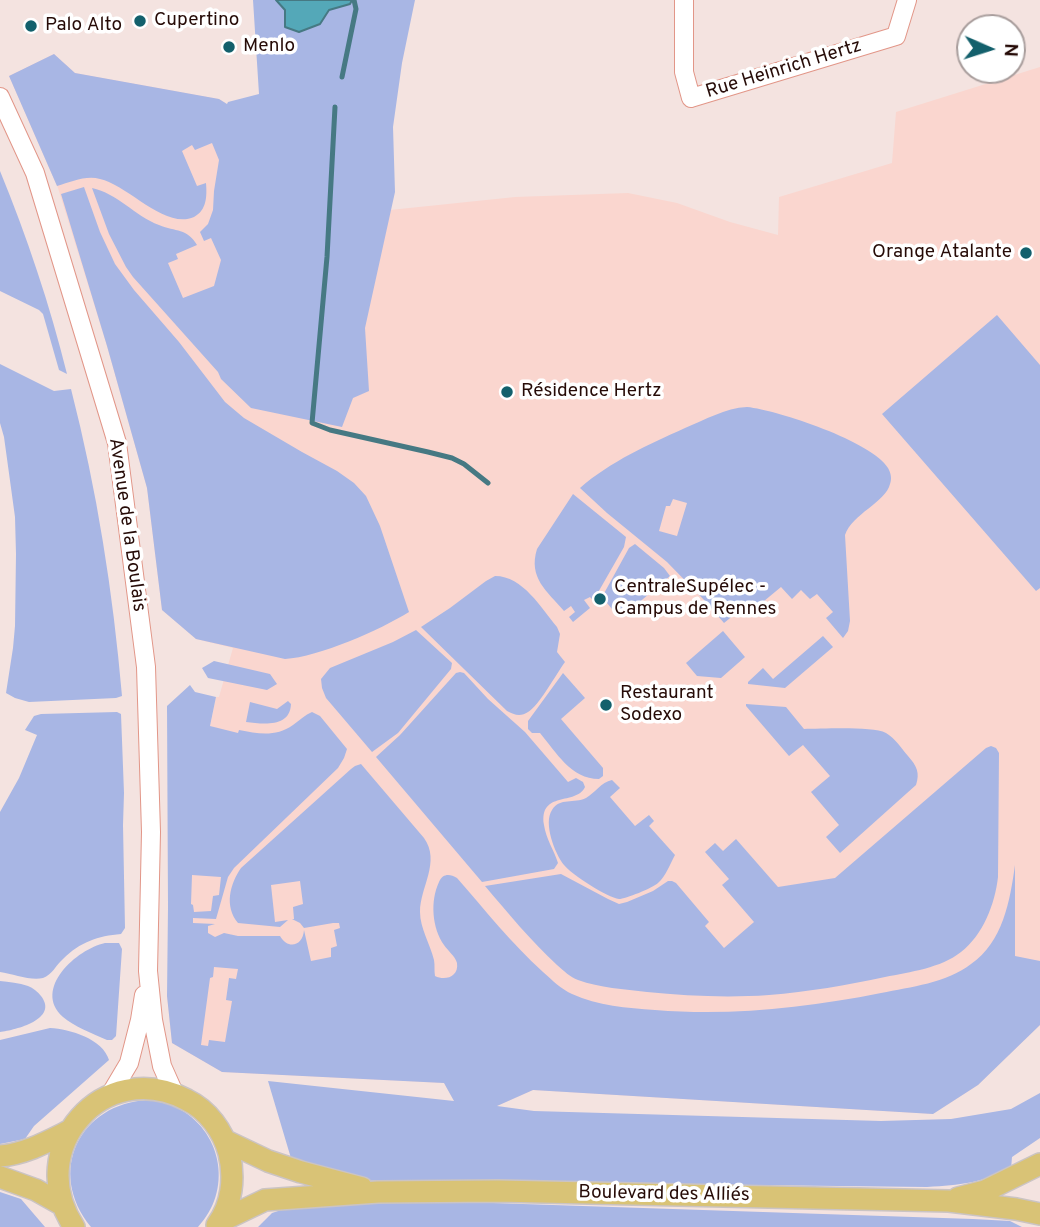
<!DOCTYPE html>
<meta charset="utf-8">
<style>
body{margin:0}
#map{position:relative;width:1040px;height:1227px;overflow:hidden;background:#f4e3e0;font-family:Overpass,sans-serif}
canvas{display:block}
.north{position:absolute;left:956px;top:14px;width:70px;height:70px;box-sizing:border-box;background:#fff;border:2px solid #a89d9c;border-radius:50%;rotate:93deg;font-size:19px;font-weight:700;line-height:28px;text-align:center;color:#260b07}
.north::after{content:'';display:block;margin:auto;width:24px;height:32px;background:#13606c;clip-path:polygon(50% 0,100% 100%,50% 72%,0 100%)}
</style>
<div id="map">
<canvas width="1040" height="1227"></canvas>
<div class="north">N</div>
</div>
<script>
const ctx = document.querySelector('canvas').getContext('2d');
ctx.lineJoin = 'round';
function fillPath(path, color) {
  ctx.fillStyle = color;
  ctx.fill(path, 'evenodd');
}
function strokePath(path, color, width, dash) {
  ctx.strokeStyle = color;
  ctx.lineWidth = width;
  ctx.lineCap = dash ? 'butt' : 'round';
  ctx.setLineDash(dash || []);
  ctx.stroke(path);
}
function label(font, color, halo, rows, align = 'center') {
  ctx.font = font + ' Overpass,sans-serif';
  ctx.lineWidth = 7;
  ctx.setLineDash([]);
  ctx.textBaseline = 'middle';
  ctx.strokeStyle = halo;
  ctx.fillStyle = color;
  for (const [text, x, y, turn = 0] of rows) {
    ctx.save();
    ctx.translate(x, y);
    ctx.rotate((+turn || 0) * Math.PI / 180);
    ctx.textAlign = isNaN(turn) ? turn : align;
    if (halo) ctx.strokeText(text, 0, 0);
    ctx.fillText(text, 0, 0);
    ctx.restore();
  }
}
const built = new Path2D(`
 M54 54 75 73 219 99 390 210 515 197 628 193 677 203 730 222 778 235 779 197 892 163 896 112 1040 67V1025L978 1085 933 1114 533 1090 465 1120 444 1083 222 1072 172 1043 167 996 213 727 210 726 216 697H219L233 648 196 639 162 610 147 488 107 346 58 188 9 76Z`);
const green = new Path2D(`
 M253 0H415L402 63 393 127 395 192 365 328 369 391 353 398 342 427 251 408 221 379 218 372 133 277 126 267 109 234 92 188C117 193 135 216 159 225 176 232 187 228 197 245L176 254 178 259 168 263 183 298 214 286 221 260 211 238 204 241 200 232 208 224 213 210 214 191 219 160 212 143 195 150 192 145 182 151 197 186 206 183C207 196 207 210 194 217 165 230 128 185 100 179 86 175 71 182 57 186L9 76 54 54 75 73 219 99 227 104 228 102 259 94Z
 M0 171C27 237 50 305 67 374L59 370 43 314 39 310 0 291Z
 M84 187 100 232 115 264 134 290 179 342 225 402 244 418 302 452 337 471 354 483 366 496 380 526 409 612C380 630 319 657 285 659L196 639 162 610 147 488 107 346 61 194Z
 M997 315 1040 365V588L1036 591 882 414Z
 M0 364 54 391 71 389C97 490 113 592 122 696L116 698 29 702 15 698 6 693 13 648 15 626 16 554 15 517 4 437 0 423Z
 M747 407C778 410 873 442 888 468 891 473 892 479 890 484 886 502 852 514 845 535L850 621 848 631 843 638 826 618 833 612 817 594 810 599 801 590 792 599 781 587 752 611 746 605 724 623 706 602 667 562 607 513 580 488C611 461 648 445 685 428 705 420 725 408 747 407ZM673 499 687 503 677 536 659 531 666 506H670Z
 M573 494 626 537 624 547 596 596 595 603 590 597 584 600 590 608 573 622 569 617 575 612 571 606 564 611C547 591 528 578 537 549Z
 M635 544 664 568 670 576 629 611 625 607 617 615 602 597 629 548Z
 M495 576C523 576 541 608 557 627L560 634 557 652 565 662C557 673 538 707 528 712 521 717 514 715 507 711L421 627 450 608 486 581Z
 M416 630 452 663 451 669 398 733 372 752 326 698 322 688 321 679 330 668 393 642Z
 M723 631 745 657 721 678 697 676 686 663Z
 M823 636 833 647 785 688 748 684V682L763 668 773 679Z
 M214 661 270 674 277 684 267 690 208 678 202 668Z
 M460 672 464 673 488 699 525 732 568 782 576 778 583 782 585 787C576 806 539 790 544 825 546 839 554 850 558 863L554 869 482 882 376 757 400 735 456 673Z
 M563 673 585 698 561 719 603 768V776L599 779C571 779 556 752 540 733H532L528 729V721Z
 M190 685 195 692 216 697 210 726 238 733 239 730C259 734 276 737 293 725 300 720 305 715 312 712L320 716 347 749 344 758 338 768 234 868 228 877 216 919 193 918V923L215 924 208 926V933L215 937 224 933 238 936H280C288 950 303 946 304 930L311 961 331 957V948L337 946 334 930 340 928 339 923H333L304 928 300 923 292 919H294L293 907 303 904 300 881 271 885 275 922 288 920 280 927 238 923C224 906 230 884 241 868L351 769 355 766 361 764 424 838C441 862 420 887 420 912 420 928 430 944 434 960 435 965 434 971 435 976 445 981 459 977 457 963 455 956 448 951 444 945 432 928 430 901 439 882 443 873 450 874 457 878 485 910 511 943 543 972 552 980 561 989 572 994 598 1006 627 1008 655 1010 731 1016 806 1008 881 993 911 987 946 983 971 964 1003 942 1010 901 1015 865V956L1040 961V1025L978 1085 933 1114 533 1090 497 1106 534 1111 881 1121 951 1119 1011 1109 1040 1093V1138L1012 1157 1011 1169C979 1183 962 1185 927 1187L310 1180 293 1165 268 1081 454 1101 444 1083 222 1072 172 1043 167 996 168 907 167 706ZM192 875 221 877 219 895 213 896 211 911 194 912 193 905 191 904ZM214 967 238 969 236 979 229 978 226 1000 232 1001 225 1042 209 1040 208 1046 201 1045 210 978 213 977Z
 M288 701 291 704C290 728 263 724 246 722L250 702 277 709Z
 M746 704 786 707 804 729C822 729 872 726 886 733 895 738 902 749 908 756 917 766 920 773 916 785L840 853 826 837 839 825 811 792 830 776 803 745 789 756 746 706Z
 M117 712 121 714 124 793 123 825 125 928 121 934C98 936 80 942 63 959 56 965 52 975 43 978 31 981 13 974 0 972V812L19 778 37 735 25 730 34 716 41 714Z
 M991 746 996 748 999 753 998 877C995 904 983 935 961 952 941 968 910 972 885 977 847 985 808 992 769 995 728 998 687 996 647 992 624 989 600 988 578 980 570 977 564 971 557 965 531 941 508 913 485 886L561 874 608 899 619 904 627 902 653 891 668 881H672L676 883 709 922 705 926 724 948 754 922 722 885 729 879 705 852 715 843 723 851 736 839 778 887 835 878 986 748Z
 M612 780 620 788 610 797 635 826 649 815 654 821 649 826 675 855C670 864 666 876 658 883 653 888 625 899 619 899 608 898 571 874 564 865 555 854 543 823 552 810 560 797 574 804 586 798 595 793 601 782 612 780Z
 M105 943H119L122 949 116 1036 112 1040H107C94 1034 73 1026 63 1017 32 989 77 949 105 943Z
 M0 981C9 982 19 983 28 986 33 988 38 992 41 996 59 1019 16 1030 0 1032Z
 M50 1028C70 1029 103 1039 109 1060L34 1126 25 1139 0 1144V1040Z
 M149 1100C160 1102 171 1104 181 1110 223 1134 232 1191 198 1227H91C46 1172 79 1103 149 1100Z
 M0 1192 21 1199 45 1227H0Z
 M314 1199 493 1203 973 1219 1010 1221 1022 1227H258L272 1213Z`);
const water = new Path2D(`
 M276 0H352L350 4 329 10 320 24 299 32 285 27V10Z`);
const stream = new Path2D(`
 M342 77 356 9 354 0
 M335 107 327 257 312 423 330 430 428 452 452 458 464 464 488 483`);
const minor = new Path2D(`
 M684 0V72L691 98 896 36 907 0
 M0 97 35 173 117 443 146 667 151 832 148 971 153 1020 162 1066 174 1093
 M110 1095 129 1063 140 1020 144 995`);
const major = new Path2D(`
 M226 1141 268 1161 301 1172 362 1188
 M0 1156C25 1154 47 1142 69 1131
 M0 1177 36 1190 61 1204
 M958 1198 985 1191 1040 1164
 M219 1222 265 1200 378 1192 498 1191 949 1201 1016 1209 1040 1214
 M74 1227C23 1149 103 1056 187 1100 208 1110 223 1131 229 1153 235 1178 232 1205 217 1225`);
const markers = [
 [140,21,7,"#13606c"],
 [31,26,7,"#13606c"],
 [229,47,7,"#13606c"],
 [1026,253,7,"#13606c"],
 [507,392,7,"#13606c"],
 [600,599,7,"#13606c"],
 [606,705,7,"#13606c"]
];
const poiNames = [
 ["Cupertino",154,21],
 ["Palo Alto",45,26],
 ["Menlo",243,47],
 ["Orange Atalante",1012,253,"right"],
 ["Résidence Hertz",521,392],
 ["CentraleSupélec -",614,588],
 ["Campus de Rennes",614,610],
 ["Restaurant",620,694],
 ["Sodexo",620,716]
];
const streetNames = [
 ["Rue Heinrich Hertz",784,70,-17],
 ["Avenue de la Boulais",126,525,82],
 ["Boulevard des Alliés",664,1195,1]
];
fillPath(built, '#fad6cf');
fillPath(green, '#a8b6e4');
fillPath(water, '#54a8b8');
strokePath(water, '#467983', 2);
strokePath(stream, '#467983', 5);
strokePath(minor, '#e29688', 20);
strokePath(major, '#cbc4c3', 24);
strokePath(minor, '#fff', 18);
strokePath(major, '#d9c376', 21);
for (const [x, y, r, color] of markers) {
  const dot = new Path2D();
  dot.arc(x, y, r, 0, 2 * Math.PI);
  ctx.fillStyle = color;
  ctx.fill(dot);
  strokePath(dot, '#fff', 2.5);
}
label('19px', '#260b07', '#fff', poiNames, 'left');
label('19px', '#260b07', '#fff', streetNames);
</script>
